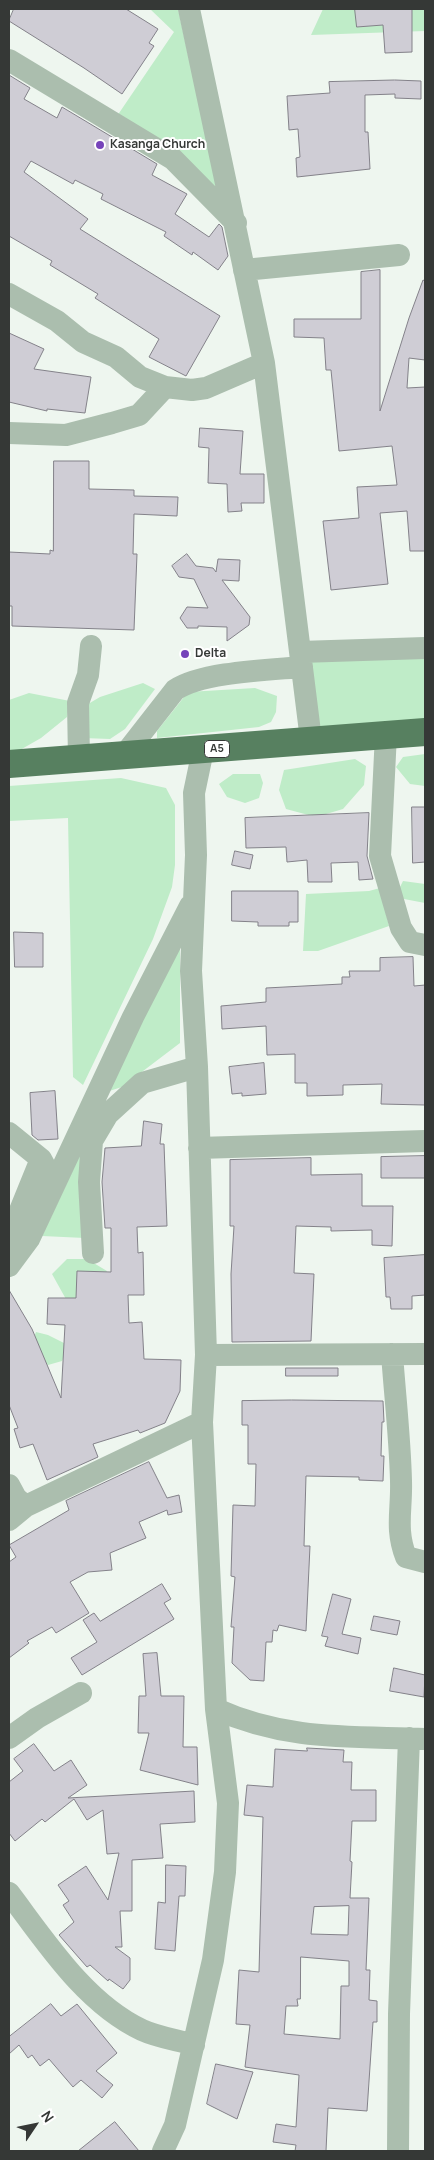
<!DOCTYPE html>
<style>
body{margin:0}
#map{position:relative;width:434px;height:2160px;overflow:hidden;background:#eef6ef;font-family:Manrope,sans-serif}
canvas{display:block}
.frame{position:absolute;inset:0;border:10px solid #353836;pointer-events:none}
.north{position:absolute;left:10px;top:2100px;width:50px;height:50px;-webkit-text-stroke:4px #fff;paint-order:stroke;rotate:56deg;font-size:14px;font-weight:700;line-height:20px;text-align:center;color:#353836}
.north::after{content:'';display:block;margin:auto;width:18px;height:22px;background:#353836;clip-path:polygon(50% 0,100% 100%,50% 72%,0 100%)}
</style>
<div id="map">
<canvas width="434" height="2160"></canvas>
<div class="frame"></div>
<div class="north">N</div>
</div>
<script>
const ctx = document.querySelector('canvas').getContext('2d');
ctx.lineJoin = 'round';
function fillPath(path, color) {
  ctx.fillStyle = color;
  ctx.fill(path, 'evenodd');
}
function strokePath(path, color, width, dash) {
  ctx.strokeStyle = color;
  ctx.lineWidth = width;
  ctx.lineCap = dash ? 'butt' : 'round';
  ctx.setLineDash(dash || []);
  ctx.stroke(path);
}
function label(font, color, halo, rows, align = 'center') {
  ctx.font = font + ' Manrope,sans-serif';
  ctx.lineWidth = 4;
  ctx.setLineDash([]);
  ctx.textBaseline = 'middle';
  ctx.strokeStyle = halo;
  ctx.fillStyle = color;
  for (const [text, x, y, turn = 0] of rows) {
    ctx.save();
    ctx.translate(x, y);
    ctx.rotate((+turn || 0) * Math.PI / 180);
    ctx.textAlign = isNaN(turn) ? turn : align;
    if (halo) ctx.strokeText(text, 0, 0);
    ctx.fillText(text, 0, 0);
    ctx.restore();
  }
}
const green = new Path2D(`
 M150 9H178L221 205 113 122 174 32Z
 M323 9H425V31L311 35Z
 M425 653V721L315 731 306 657Z
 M143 683 155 689 125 729 110 739 83 738V707L100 697Z
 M255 688 277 696 276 712 271 722 259 727 157 738V731L188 692Z
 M29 693 70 701 67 717 41 738 20 750H9V700Z
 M425 754V786L410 784 396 767 403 757Z
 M355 759 366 766 364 785 343 809 316 817 286 809 279 790 284 770Z
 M233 774H260L263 783 259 798 245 803 227 797 219 784Z
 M121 778 166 788 175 805V865L172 887 153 939 83 1085 73 1077 68 818 9 821V786Z
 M403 881 425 884V903L404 899 397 893Z
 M380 888 389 926 318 951H303L306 894 369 891Z
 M180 923V1043L122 1087 106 1092Z
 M86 1142 85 1238 42 1236Z
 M67 1259H87L107 1271 99 1299 67 1301 52 1274Z
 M36 1332 48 1335 66 1344 68 1352 62 1361 48 1365 38 1359 32 1343Z`);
const building = new Path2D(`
 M14 9H126L158 29 149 43 154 46 122 94 84 68 9 21Z
 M355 9H412V52L385 53 383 25 357 27Z
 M9 75 30 88 24 99 57 118 62 107 157 164 152 175 187 194 175 214 209 237 219 224 222 227 228 256 218 270 193 252 192 255 164 236 166 232 101 199 103 194 75 180 73 184 31 161 24 172 88 219 80 229 220 316 186 376 149 357 159 339 95 298 98 294 50 265 52 261 9 236Z
 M395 80 421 81V99L395 98V94L365 95V132H368L370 169 297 177 296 158 300 157 298 129 289 130 287 96 330 93 329 82Z
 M380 270V411L409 318 423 280 425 281V360L409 358 407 388 425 387V551H410L407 511 380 513 388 584 331 590 323 521 359 518 357 487 397 485 392 446 339 451 331 370H326L324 338 294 337V319H361V272Z
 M9 333 44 349 34 369 91 377 85 413 47 409V411L9 402Z
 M200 428 243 431 240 474H264V503H241L242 511 228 512 227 484 208 483 209 448 199 447Z
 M54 461H89V489L134 490V496L178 497 177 516 134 514 133 554H137L134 630 12 626V606H9V552L50 554V550L53 551Z
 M187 554 196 566 213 568 216 572 218 559 240 560 239 581 222 580 250 617 249 625 227 641V627L198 626V628H187L180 618 187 607 208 608 194 579 179 577 172 566Z
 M412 807H425V862L413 863Z
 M369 813 367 856 373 879 359 880 358 862 331 863 332 882H308L307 860 287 862 286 847 246 848 245 818Z
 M235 851 253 855 250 869 232 865Z
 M232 891H298V922H289V926H258V922L232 921Z
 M14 932 43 933V967H15Z
 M413 957 414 986 425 985V1105L381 1104 382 1084 343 1085V1095L307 1096V1083H295V1054L267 1055 266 1026 222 1029 221 1006 266 1002V988L342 984V977H350L349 971H380V958Z
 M264 1063 266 1094 242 1096V1093L232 1094 229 1067Z
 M55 1091 58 1139 38 1140 32 1135 30 1093Z
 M144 1121 162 1124 160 1144H164L167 1226 137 1227 138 1253 143 1252 144 1295H128L129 1323 142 1322 144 1359 181 1360 180 1391 165 1423 140 1433 138 1430 93 1444 98 1457 47 1480 33 1444 20 1448 14 1429 18 1428 9 1405V1290L32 1329 61 1398 65 1325 47 1324 48 1298H76L77 1271 111 1272V1228H105L102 1182 105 1148 141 1146Z
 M425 1156V1178H381V1157Z
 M311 1158V1175L362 1174V1206H393L392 1246 372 1245V1230L331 1231V1227L296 1226 294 1273 314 1274 311 1341 232 1342 231 1274 234 1226H230V1160Z
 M425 1255V1295L412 1296V1309H391L390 1297H386L384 1258Z
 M286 1368H338V1376H286Z
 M292 1400 383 1401 384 1422H382L381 1456H384L383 1481 359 1480V1477L306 1476 304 1546H310L306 1631 279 1625 277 1631 273 1630 272 1642H266L264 1681 250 1680 232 1663 234 1627H231L235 1577 231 1576 233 1505 255 1506 256 1464H248V1425H242V1401Z
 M149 1462 167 1498 179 1495 182 1512 168 1515 167 1510 139 1522 146 1538 110 1553 112 1570 88 1572 70 1582 89 1613 56 1633 52 1627 27 1641 29 1643 9 1658V1562L16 1557 9 1545 69 1510 66 1501Z
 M162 1584 171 1599 164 1603 174 1619 82 1675 71 1658 97 1642 83 1620 94 1613 100 1621Z
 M333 1594 351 1599 342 1634 361 1638 358 1654 325 1646 328 1637 322 1636Z
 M374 1616 400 1621 397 1635 371 1630Z
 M157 1653 161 1696H184L183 1747H197L198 1785 140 1770 149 1733H138L139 1696H146L143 1654Z
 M394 1668 425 1675 424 1697 390 1691Z
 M34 1744 54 1771 71 1760 87 1785 68 1798 194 1791 195 1822 160 1824 163 1858 132 1860V1911H120L122 1947H115L130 1958V1980L123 1989 109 1979 108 1981 90 1965 87 1967 59 1935 74 1922 63 1905 69 1901 58 1885 86 1866 108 1900 119 1853 107 1854 103 1810 87 1820 74 1799 45 1822 42 1819 15 1841 9 1833V1782L23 1771 14 1759Z
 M307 1748 344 1750 343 1762H352L351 1790H376V1821H352L350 1861 352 1862 350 1898H369L366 1970H370L369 2000 377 2001V2022H373L367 2111 328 2108 326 2151H295L296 2145 273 2142 276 2124 296 2127 299 2075 245 2067 250 2025 236 2024 239 1970 259 1972 263 1817 244 1815 247 1785 273 1787 275 1749 307 1751ZM349 1906 348 1935 311 1934 314 1907ZM301 1957 349 1961V1986H341L340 2039 284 2034 286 2006H298L297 1999H300Z
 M166 1865 186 1866 185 1896H179L175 1951 155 1949 158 1902 165 1903Z
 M51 2004 61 2016 77 2004 117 2053 96 2071 113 2085 102 2098 81 2080 73 2087 49 2059 40 2066 32 2055 28 2058 19 2045 9 2054V2037Z
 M216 2064 253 2072 237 2119 207 2104Z
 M115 2122 139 2151H78L108 2127Z`);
const minor = new Path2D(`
 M189 9 264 363 311 740
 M9 60 173 159 236 223
 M244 270 399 255
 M9 294 57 321 83 342 116 357 140 377 165 387 192 390 206 388 264 363
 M9 433 66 435 112 423 139 415 165 387
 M300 652 425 648
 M386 734 380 856 401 928 410 942 425 945
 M203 750 194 793 196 855 191 971 197 1067 206 1355 202 1422 216 1709C287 1741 350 1736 425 1739
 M125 754 175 690C202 672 269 670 302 667
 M79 759 78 703 88 675 91 646
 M9 1133 41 1159 48 1172
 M199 1148 425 1141
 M9 1245 17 1218 41 1159
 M93 1253 89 1182 92 1141 108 1114 142 1083 197 1067
 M9 1266 29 1239 133 1017 190 906
 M392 1354C395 1396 400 1439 401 1481 402 1510 395 1529 406 1557L425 1562
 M206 1355 425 1354
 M9 1485 16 1498 26 1506
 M9 1520 26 1506 202 1422
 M9 1738 37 1718 81 1693
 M9 1893C46 1942 85 2003 142 2030 157 2037 177 2040 194 2045
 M163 2151 175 2125 213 1960 225 1872 228 1803 216 1709
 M398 2151 399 2014 409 1738`);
const highway = new Path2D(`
 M9 764 425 732`);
const markers = [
 [100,145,5,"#7643ba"],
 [185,654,5,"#7643ba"]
];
const shields = [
 [217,749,25]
];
const shieldNames = [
 ["A5",217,749]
];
const poiNames = [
 ["Kasanga Church",110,145],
 ["Delta",195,654]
];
fillPath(green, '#bfecc8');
fillPath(building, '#cfcdd5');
strokePath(building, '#838189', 1);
strokePath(minor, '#abbeae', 22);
strokePath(highway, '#578060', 28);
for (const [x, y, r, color] of markers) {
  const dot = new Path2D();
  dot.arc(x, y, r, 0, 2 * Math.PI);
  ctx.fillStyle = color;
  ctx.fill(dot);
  strokePath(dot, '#fff', 2);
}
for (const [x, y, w] of shields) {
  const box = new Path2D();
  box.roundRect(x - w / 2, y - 8.5, w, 17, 4);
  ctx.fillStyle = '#fff';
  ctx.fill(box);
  strokePath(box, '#353836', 1);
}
label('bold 11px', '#353836', null, shieldNames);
label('bold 12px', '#353836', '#fff', poiNames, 'left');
</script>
